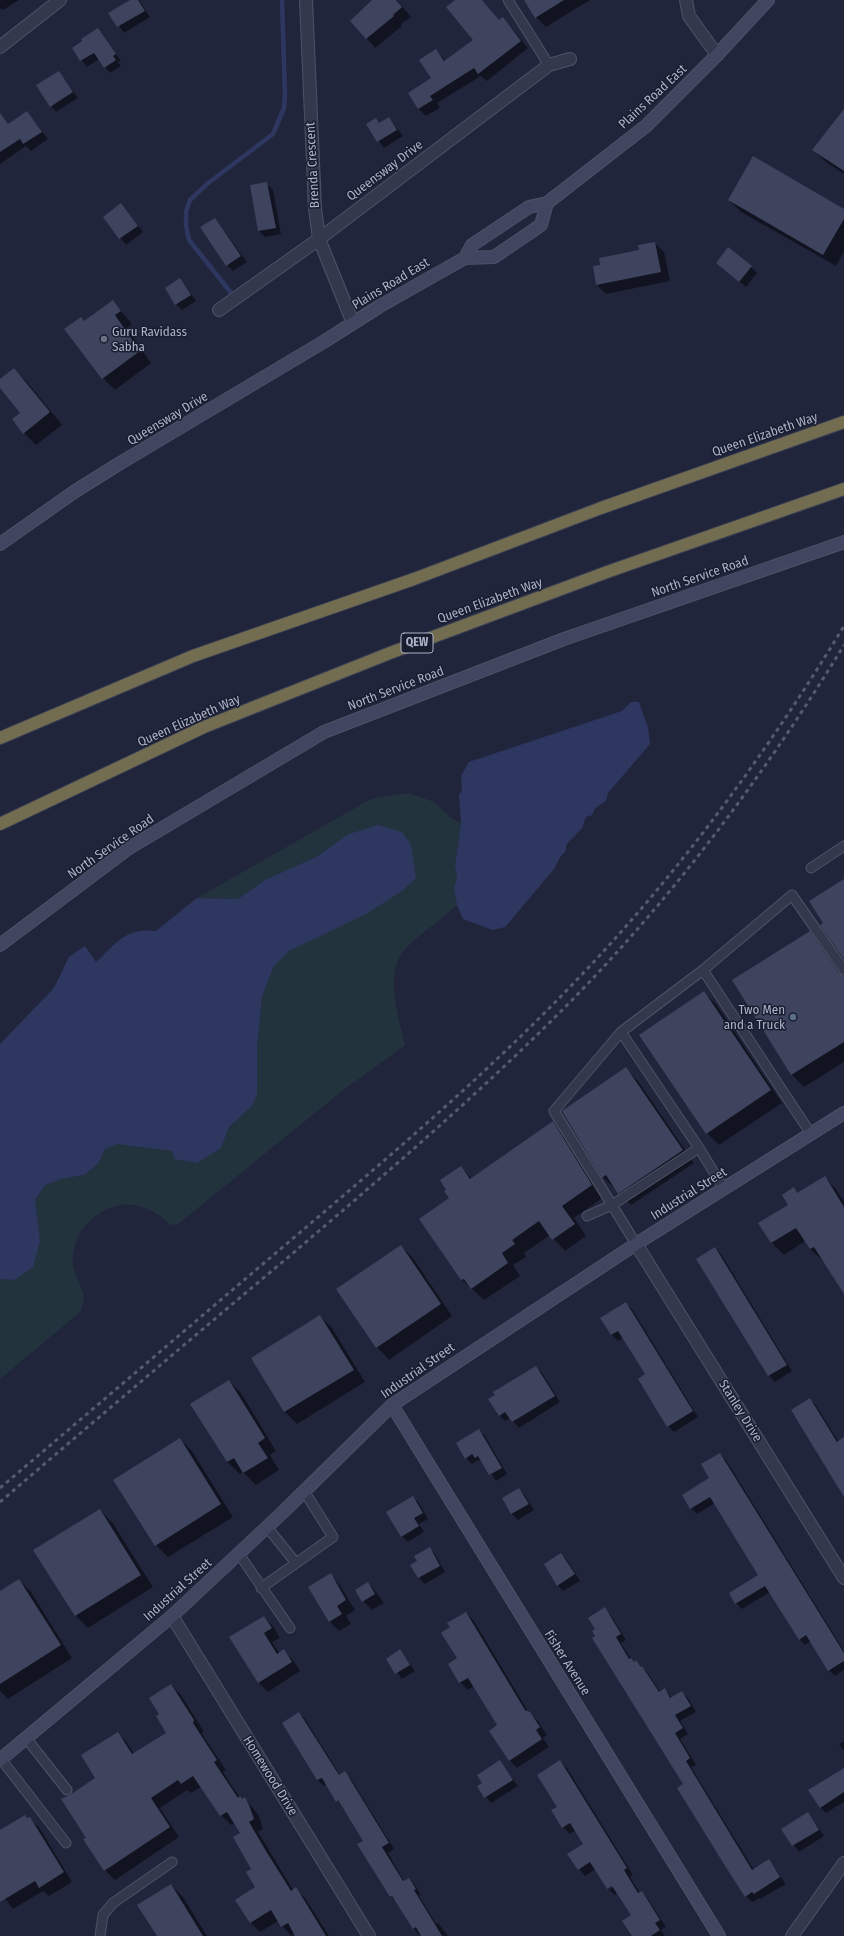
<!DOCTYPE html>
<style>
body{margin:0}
canvas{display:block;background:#20253c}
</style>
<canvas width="844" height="1936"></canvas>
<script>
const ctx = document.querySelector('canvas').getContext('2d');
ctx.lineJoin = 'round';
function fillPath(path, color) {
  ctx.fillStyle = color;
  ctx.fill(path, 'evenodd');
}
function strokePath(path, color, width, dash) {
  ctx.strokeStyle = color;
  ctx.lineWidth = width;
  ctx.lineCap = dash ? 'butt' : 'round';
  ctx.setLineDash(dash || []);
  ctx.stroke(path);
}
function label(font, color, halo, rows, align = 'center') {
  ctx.font = font + ' "Fira Sans Condensed",sans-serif';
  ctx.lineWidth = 3;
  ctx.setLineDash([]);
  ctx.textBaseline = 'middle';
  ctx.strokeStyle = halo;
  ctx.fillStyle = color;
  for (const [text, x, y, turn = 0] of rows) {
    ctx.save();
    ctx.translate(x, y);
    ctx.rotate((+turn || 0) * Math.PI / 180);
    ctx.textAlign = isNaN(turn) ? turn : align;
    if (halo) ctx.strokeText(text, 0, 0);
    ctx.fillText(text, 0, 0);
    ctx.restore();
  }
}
const green = new Path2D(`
 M409 793 434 802 452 819 461 823 455 866 457 875 454 891 457 905C441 920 422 932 407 947 382 972 399 1016 405 1045L342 1091 178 1224 171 1225C154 1210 138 1201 116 1206 89 1213 70 1238 73 1265 75 1276 82 1287 84 1297 84 1302 81 1308 80 1312L0 1379V1279L15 1280 40 1241 35 1200 45 1185 61 1179 84 1175 98 1164 105 1149 117 1144 173 1151 221 1148 229 1127 252 1106 257 1095V1048L262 996 274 966 289 951 317 936 349 834 316 857 265 880 238 899 197 898 371 799Z`);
const water = new Path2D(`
 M631 702H639L648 728 650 744 608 793 606 801 595 808 592 815 586 817 582 828 566 845V851L560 857 554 869 505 927 493 930 463 919 457 905 454 890 457 875 455 866 461 823 459 795 462 790 461 776 469 762 622 711Z
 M378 825 402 832 411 845 416 878 402 891 366 914 289 951 274 966 262 996 257 1048V1095L252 1106 229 1127 221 1148 197 1163 174 1159 172 1151 117 1144 105 1149 98 1164 84 1175 61 1179 45 1185 35 1200 40 1241 33 1267 15 1280 0 1279V1044L54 988 69 957 85 946 96 962C116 943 126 927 156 931L197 898 238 899 265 880 316 857 349 834Z`);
const shadow = new Path2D(`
 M0 0H19L3 10 0 8Z
 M131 0H139L150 17 124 33 110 13Z
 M374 0H397L411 17 401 24 402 26 375 48 352 21Z
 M456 0H482L499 21 503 19 510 26 528 48 487 81 481 76 437 103 440 108 426 116 419 109 409 94 433 79 436 50 446 61 475 41Z
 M525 0H590L546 27 536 17Z
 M98 30 121 61 118 62 121 66 110 73 99 59 87 67 73 48Z
 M59 72 78 98 56 112 51 106Z
 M27 112 48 139 31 151 26 146 0 164V114L9 125Z
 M389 118 403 136 384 148 367 125 376 119 380 124Z
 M844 121V174L826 162 814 150Z
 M267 184 273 190 281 234 265 237 259 231Z
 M729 200 844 210V252L836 266 741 212Z
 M121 204 143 232 126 245 104 217Z
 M215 219 247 262 233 271 227 265 202 228Z
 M655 243 664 252 670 281 606 294 597 285 601 266 640 251Z
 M751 267 757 273 746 287 723 268Z
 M180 279 196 301 182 310 176 304Z
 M113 302 132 324 127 328 151 363 115 390 103 378Z
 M14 369 26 381 62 425 36 445 24 433 21 413 0 387V380Z
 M810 932 822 945 844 977V1062L804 1087 792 1075 733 980Z
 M703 992 716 1004 782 1103 719 1145 707 1133Z
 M626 1069 638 1081 694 1163 631 1205 603 1177Z
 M553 1122 565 1134 604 1197 574 1218 586 1236 565 1251 550 1235 524 1253 526 1257 513 1265 520 1276 484 1300 462 1280 420 1219 450 1198 461 1167 472 1179Z
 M824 1177 836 1189 844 1201V1292L823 1260H822L810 1249 805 1241 784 1255 772 1243 760 1223 789 1205 793 1189 798 1194Z
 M401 1246 413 1258 452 1316 389 1360 377 1347 338 1290Z
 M715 1248 721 1254 792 1371 775 1382 769 1376 697 1259Z
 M626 1303 632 1309 698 1417 674 1432 668 1426 646 1375 623 1338 618 1341 612 1335 602 1318Z
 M320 1316 332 1328 365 1382 297 1424 285 1412 252 1358Z
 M536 1367 542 1373 560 1402 519 1428 510 1418 505 1421 499 1415Z
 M229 1381 241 1393 276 1451 270 1455 279 1470 256 1485 243 1472 240 1474 227 1462Z
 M810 1399 816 1405 844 1451V1496Z
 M479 1431 485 1436 507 1474 496 1481 483 1462 478 1460 472 1464 466 1458Z
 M180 1439 192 1451 233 1517 168 1557 156 1545Z
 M720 1454 726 1460 844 1651V1670L835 1676 829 1670 811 1641 805 1645 799 1639 770 1592 742 1609 736 1603 759 1575 715 1503 697 1514 691 1508 710 1479Z
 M519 1489 525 1495 534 1510 518 1520 512 1514 503 1498Z
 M413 1497 419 1503 428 1519 419 1524 424 1532 408 1542 402 1536Z
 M100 1510 112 1522 153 1587 88 1628 76 1616 35 1550Z
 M430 1548 435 1554 445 1572 425 1584 419 1578 411 1565 418 1561Z
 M561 1554 567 1560 580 1581 563 1591 557 1585Z
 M330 1574 339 1584 355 1610 346 1616 351 1624 339 1631 330 1622 309 1587Z
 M19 1580 31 1592 72 1658 8 1699 0 1691V1592Z
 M368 1583 377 1593 384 1603 372 1610 363 1601Z
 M605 1609 611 1615 626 1640 621 1643 631 1659 634 1662 636 1661 648 1673 660 1692 665 1689 672 1698 682 1692 688 1698 696 1712 680 1721 688 1734 680 1739 696 1765 691 1767 754 1870 769 1861 786 1884 760 1899 759 1898 752 1902 746 1896 684 1785 597 1637 596 1629Z
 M466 1613 474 1621 529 1713 538 1721 547 1735 543 1738 549 1747 517 1768 509 1760 498 1726 474 1686 468 1690 460 1682 459 1659 451 1628Z
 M264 1617 273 1626 280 1638 272 1642 280 1654 284 1651 293 1660 300 1671 268 1692 258 1682Z
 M400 1651 415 1671 402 1679 387 1659Z
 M171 1685 181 1695 203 1730 202 1734 226 1770 223 1772 240 1798 242 1800 245 1798 259 1816 263 1829 258 1832 293 1890 296 1889 305 1898 329 1936H297L295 1934 291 1936 278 1921 260 1932 251 1923 236 1900 256 1887 253 1869 241 1834 235 1823 231 1825 221 1815 201 1787 191 1793 187 1790 160 1808 179 1837 115 1880 105 1870 87 1838 71 1796 96 1778 118 1733 127 1743 134 1754 167 1733 161 1714Z
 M299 1713 305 1719 340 1775 345 1773 351 1779 394 1849 388 1853 404 1881 409 1879 415 1885 421 1895 419 1896 436 1924 438 1923 448 1936 419 1935 414 1929 397 1902 391 1897 359 1845 364 1841 327 1784 324 1786 318 1780 283 1723Z
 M844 1741V1751L839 1744Z
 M500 1762 518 1786 491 1803 479 1787 484 1783Z
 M560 1762 567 1768 633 1875 630 1877 640 1893 641 1892 648 1899 666 1927 661 1930 665 1936H633V1915L618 1893 615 1895 609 1890 617 1884 616 1883 608 1889 596 1869 585 1876 579 1869 584 1844 576 1830 570 1834 563 1827 558 1808Z
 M844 1786V1802L826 1813 820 1807Z
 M808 1813 824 1836 799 1852 782 1829Z
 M25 1816 39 1827 72 1882 49 1896 43 1891 13 1909 0 1892V1842Z
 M171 1885 183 1897 207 1936H158Z`);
const stream = new Path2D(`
 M232 294 189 240 186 225V212L190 200 207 184 273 134 284 108 285 95 282 0`);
const building = new Path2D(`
 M130 0H138L145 11 117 27 108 13Z
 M372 0H396L402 7 393 15 394 16 366 39 350 21Z
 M455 0H482L499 20 503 17 521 41 478 74 474 68 430 96 433 100 418 109 408 93 431 78 419 60 436 49 444 61 473 40 446 7Z
 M524 0H564L535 18Z
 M98 28 116 54 113 56 116 60 104 68 94 53 80 61 72 48 82 41 81 39Z
 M59 71 73 92 50 107 36 85Z
 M844 109V171L812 150Z
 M27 111 42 132 23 144 20 139 0 152V113L8 124Z
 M389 117 397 130 377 142 366 124 376 118 379 123Z
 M753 156 844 209V219L823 255 728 200Z
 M267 182 276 228 258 231 250 185Z
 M121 203 138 226 119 239 103 217Z
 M215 218 241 256 226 266 200 227Z
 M655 242 661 272 596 285 593 266 600 265 599 258 639 250 638 245Z
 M728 247 752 266 739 282 716 263Z
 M180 278 191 295 175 305 165 288Z
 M113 300 121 311 115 315 140 351 102 379 64 329 81 317 84 321Z
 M14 368 50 412 23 434 12 419 20 413 0 388V379Z
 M844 879V959L820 925 823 923 809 901Z
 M810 931 839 973 844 976V1042L791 1075 732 980Z
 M704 991 771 1090 706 1134 639 1035Z
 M626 1067 683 1150 618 1194 606 1175 602 1178 562 1111Z
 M553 1121 592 1185 562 1206 575 1224 552 1240 539 1221 512 1240 515 1244 502 1253 508 1263 471 1289 464 1279 461 1280 419 1219 449 1198 444 1191 446 1190 440 1180 461 1166 470 1179Z
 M825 1176 844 1207V1294L814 1247 810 1249 796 1228 771 1243 758 1223 788 1205 782 1195 794 1187 797 1193Z
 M401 1245 441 1304 376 1348 336 1289Z
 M715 1247 787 1365 768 1376 696 1259Z
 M626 1302 693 1411 667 1427 638 1379 645 1374 618 1331 611 1335 600 1318Z
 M320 1315 354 1370 284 1412 251 1358Z
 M536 1366 555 1396 512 1422 505 1412 499 1416 488 1399 495 1395 493 1392Z
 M229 1380 265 1438 258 1443 268 1458 243 1473 234 1458 227 1462 190 1404Z
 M810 1398 837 1442 844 1437V1497L791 1410Z
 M479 1429 502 1468 489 1475 478 1456 475 1458 472 1454 465 1459 456 1443Z
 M180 1438 221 1504 155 1546 113 1480Z
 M720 1453 844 1653V1661L828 1671 806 1635 799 1640 765 1586 735 1604 729 1593 758 1575 710 1497 690 1509 682 1495 709 1478 701 1464Z
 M519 1488 529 1504 511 1514 502 1498Z
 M413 1496 423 1513 414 1518 419 1526 401 1537 386 1512Z
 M100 1509 141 1575 75 1616 33 1550Z
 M430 1547 440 1566 418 1578 410 1565 417 1561 414 1556Z
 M561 1553 575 1574 557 1586 544 1564Z
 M331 1573 346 1600 337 1606 342 1614 329 1622 308 1587Z
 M19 1579 61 1645 0 1684V1591Z
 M368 1582 375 1594 362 1602 355 1590Z
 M605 1607 621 1634 616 1637 629 1659 631 1658 634 1662 636 1660 641 1667 642 1666 659 1692 665 1688 670 1698 682 1691 691 1706 675 1715 683 1728 675 1733 690 1758 686 1761 752 1870 769 1859 780 1877 754 1894 752 1892 745 1897 722 1861 677 1788 683 1784 592 1638 595 1636 592 1631 595 1629 588 1618Z
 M466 1612 525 1710 530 1712 540 1727 536 1730 542 1739 509 1761 489 1731 497 1725 468 1678 459 1683 448 1664 457 1658 441 1633 450 1627 447 1623Z
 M264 1616 272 1628 264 1633 277 1654 284 1649 292 1662 258 1683 229 1637Z
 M400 1649 410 1665 395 1674 386 1659Z
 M171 1684 194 1720 193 1723 217 1760 214 1762 238 1798 240 1796 242 1799 245 1797 249 1805 254 1819 249 1822 266 1851 291 1891 296 1887 326 1936H295L288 1923 281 1927 271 1910 250 1923 235 1900 255 1887 246 1872 251 1869 233 1837 240 1833 227 1812 220 1816 193 1776 181 1784 178 1780 151 1798 170 1827 104 1871 83 1839 86 1838 61 1799 70 1795 95 1778 81 1755 118 1732 132 1754 166 1733 156 1716 159 1714 149 1698Z
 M299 1712 339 1775 345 1771 389 1843 382 1847 403 1881 409 1878 416 1889 414 1890 442 1936H421L416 1927 413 1929 392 1896 390 1897 357 1844 363 1841 338 1800 336 1802 322 1778 317 1780 282 1723Z
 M500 1760 513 1780 484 1798 477 1786 482 1783 477 1775Z
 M560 1760 627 1868 624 1870 638 1893 642 1891 660 1920 655 1923 660 1930 651 1936H632L622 1921 631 1915 612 1886 607 1889 590 1862 578 1870 567 1854 583 1844 570 1823 562 1828 551 1810 557 1807 537 1775Z
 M844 1768V1792L820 1808 808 1790Z
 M808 1812 819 1830 792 1846 781 1829Z
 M25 1815 27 1818 30 1817 64 1872 39 1888 35 1881 0 1902V1830Z
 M171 1884 203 1936H157L137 1905Z`);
const lane = new Path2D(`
 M508 0 549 65
 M811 868 844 846
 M703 970 621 1032 699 1148 724 1189
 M621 1032 554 1111 636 1244
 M811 1134 703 970 792 895 844 970
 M587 1216 612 1205 699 1148
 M267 1527 296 1563
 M239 1554 290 1628
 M261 1588 333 1537 304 1491
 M26 1738 67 1790
 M1 1759 66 1843
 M100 1936 103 1915 113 1903 172 1862`);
const street = new Path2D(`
 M306 0 315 208 319 239 353 323
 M686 0 689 16 717 55
 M0 47 60 0
 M219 310 319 239 549 65 570 59
 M636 1244 844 1578
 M172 1616 369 1936
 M792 1936 844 1863`);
const secondary = new Path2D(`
 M465 258 472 245 529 207 547 203 646 126 717 55 768 0
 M0 544 74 492 117 465 325 341 380 306 465 258 494 257 541 225 547 203
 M0 945 129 848 324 732 564 639 844 542
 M392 1405 719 1936
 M0 1760 172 1616 282 1513 392 1405 636 1244 844 1113`);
const highway = new Path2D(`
 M0 738 193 656 414 579 601 508 844 422
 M0 824 204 727 390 653 607 572 844 489`);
const rail = new Path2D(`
 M0 1488C99 1404 198 1319 297 1235 390 1156 483 1077 568 989 674 880 765 756 844 626
 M0 1502C97 1419 194 1336 292 1254 389 1171 486 1088 575 997 678 891 767 771 844 645`);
const markers = [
 [104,339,4,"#6b7280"],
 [793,1017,4,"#5c6f8a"]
];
const shields = [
 [417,643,32]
];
const shieldNames = [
 ["QEW",417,643]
];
const streetNames = [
 ["Plains Road East",653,97,-43],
 ["Brenda Crescent",313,165,-93],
 ["Queensway Drive",385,171,-37],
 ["Plains Road East",391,284,-31],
 ["Queensway Drive",168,419,-31],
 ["Queen Elizabeth Way",765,435,-19],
 ["North Service Road",700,577,-19],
 ["Queen Elizabeth Way",490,601,-20],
 ["North Service Road",396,689,-21],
 ["Queen Elizabeth Way",189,721,-24],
 ["North Service Road",111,847,-35],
 ["Industrial Street",689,1194,-32],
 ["Industrial Street",418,1371,-35],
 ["Stanley Drive",740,1411,58],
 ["Industrial Street",178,1590,-42],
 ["Fisher Avenue",567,1663,58],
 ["Homewood Drive",270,1776,58]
];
const poiNames = [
 ["Guru Ravidass",112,332],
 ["Sabha",112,347],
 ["Two Men",785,1010,"right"],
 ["and a Truck",785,1025,"right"]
];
fillPath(green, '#22333d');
fillPath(water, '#2e3760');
fillPath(shadow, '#0007');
strokePath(stream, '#2e3760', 4.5);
fillPath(building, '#3e435e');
strokePath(lane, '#4e5266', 11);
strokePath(street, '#4e5266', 14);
strokePath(secondary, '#4e5266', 14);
strokePath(highway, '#3b3f53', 14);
strokePath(lane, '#33384c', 9);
strokePath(street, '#33384c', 12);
strokePath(secondary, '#41455f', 12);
strokePath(highway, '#726d50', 12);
strokePath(rail, '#555a73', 3, [4, 4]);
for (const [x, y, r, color] of markers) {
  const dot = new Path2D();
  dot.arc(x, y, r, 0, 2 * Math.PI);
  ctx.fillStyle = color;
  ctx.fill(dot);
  strokePath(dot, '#191d30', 1.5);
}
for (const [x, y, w] of shields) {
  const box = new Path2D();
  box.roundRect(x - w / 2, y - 10, w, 20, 3);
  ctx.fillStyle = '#191d30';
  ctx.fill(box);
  strokePath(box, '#aeb2c8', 1);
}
label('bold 12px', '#aeb2c8', null, shieldNames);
label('13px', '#aeb2c8', '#191d30', streetNames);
label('13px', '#aeb2c8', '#191d30', poiNames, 'left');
</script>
